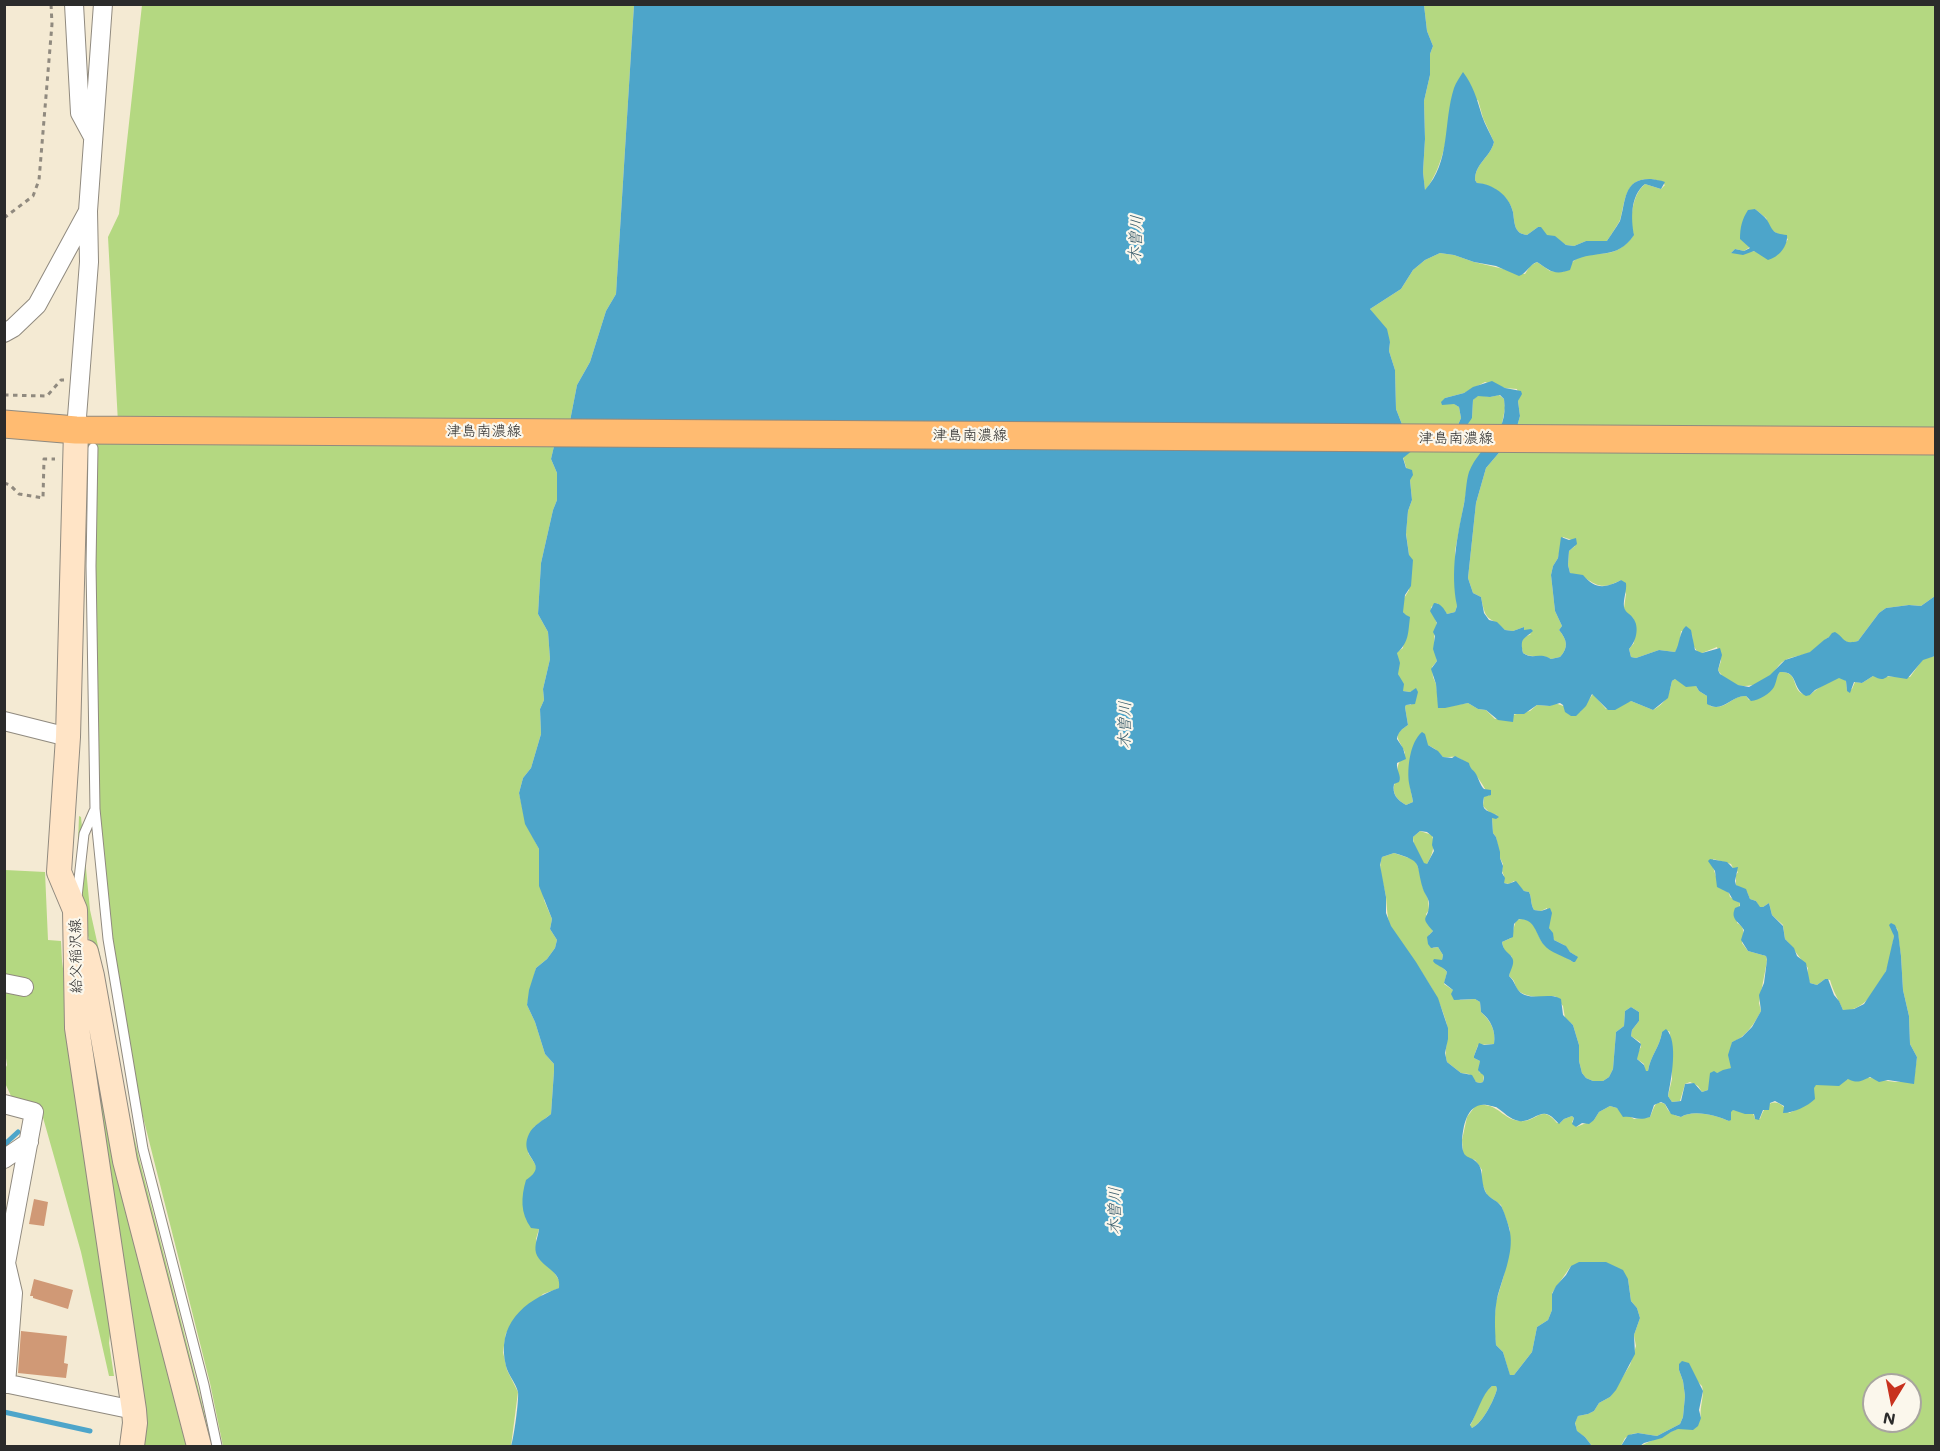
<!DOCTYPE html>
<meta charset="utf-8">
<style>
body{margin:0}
#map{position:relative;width:1940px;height:1451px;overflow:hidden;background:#f4ead3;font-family:Mali,sans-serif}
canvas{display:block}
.frame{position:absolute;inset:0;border:6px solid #2b2b2b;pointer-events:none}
.north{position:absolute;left:1862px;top:1373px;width:60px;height:60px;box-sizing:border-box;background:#fbf7ec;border:2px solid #a8a59f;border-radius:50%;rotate:190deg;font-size:16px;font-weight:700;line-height:24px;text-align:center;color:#2b2b2b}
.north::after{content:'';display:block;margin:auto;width:21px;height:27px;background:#c8321e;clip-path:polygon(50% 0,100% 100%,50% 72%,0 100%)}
</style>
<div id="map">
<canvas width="1940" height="1451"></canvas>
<div class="frame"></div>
<div class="north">N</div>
</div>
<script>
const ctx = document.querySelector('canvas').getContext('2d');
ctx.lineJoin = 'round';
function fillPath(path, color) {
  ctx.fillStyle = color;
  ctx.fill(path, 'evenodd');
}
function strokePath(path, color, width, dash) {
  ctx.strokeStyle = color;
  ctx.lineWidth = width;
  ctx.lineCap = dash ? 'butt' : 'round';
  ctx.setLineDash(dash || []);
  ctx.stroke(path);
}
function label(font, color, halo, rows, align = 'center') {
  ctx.font = font + ' Mali,"Klee One",sans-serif';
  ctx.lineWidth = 4.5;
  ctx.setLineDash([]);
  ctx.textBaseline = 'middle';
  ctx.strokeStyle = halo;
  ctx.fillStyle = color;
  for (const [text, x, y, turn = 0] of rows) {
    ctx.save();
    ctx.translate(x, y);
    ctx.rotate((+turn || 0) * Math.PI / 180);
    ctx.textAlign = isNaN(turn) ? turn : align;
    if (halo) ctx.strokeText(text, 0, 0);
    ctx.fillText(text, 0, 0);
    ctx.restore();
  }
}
const green = new Path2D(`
 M142 5H634L616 294 606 311 590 362 577 385 570 421 555 442 551 459 557 473V500L553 510 541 563 538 614 548 632 550 659 543 689 544 700 540 709 541 734 531 768 523 778 519 793 526 824 539 849 544 900 552 919 550 929 557 940 555 948 547 959 536 968 527 1005 535 1022 545 1054 554 1064V1071L551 1114 534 1127 528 1153 535 1164 537 1170 539 1229 536 1239 542 1261 554 1272 560 1282V1288L543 1294 506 1333 503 1352 507 1370 518 1392 511 1446H223L210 1383 138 1097 93 819 87 568 88 425 118 423 108 237 119 214Z
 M1424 5H1935V596L1921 606 1909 605 1886 608 1879 613 1858 641 1851 643 1829 637C1822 641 1818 648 1811 652 1803 656 1791 656 1784 661 1778 664 1776 671 1771 675 1755 690 1730 691 1718 670L1721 661 1717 647 1702 653H1698L1693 645 1692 634 1681 631 1679 646 1675 652 1659 650 1636 658 1631 657 1629 649 1634 643 1635 623 1633 618 1626 613 1624 608 1626 594 1621 580C1604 589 1599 587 1585 578 1581 575 1574 575 1570 573L1568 565 1569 551 1575 546 1572 540 1563 537 1558 558 1553 566 1551 575 1555 611 1562 626 1559 630C1567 640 1569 647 1560 657L1551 659C1541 653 1532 659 1523 653L1521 644 1523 638 1531 634 1524 630V627L1513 631 1505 630C1488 614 1486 624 1481 597L1473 593 1468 578 1476 503 1486 468 1515 434 1520 416 1518 401 1519 397 1517 389 1505 388 1485 382 1464 393 1445 398 1459 407 1461 418 1458 425 1403 427 1396 409 1395 370 1389 351 1390 342 1370 309 1401 289 1413 270 1425 260 1440 253 1454 255 1474 262 1525 274 1530 266 1537 262 1550 271 1563 272C1568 267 1573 260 1580 257 1601 250 1612 260 1631 239 1636 233 1631 229 1631 222 1632 209 1634 193 1645 184L1661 189 1665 185C1659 180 1654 179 1647 179 1624 180 1625 204 1620 220 1619 223 1609 238 1607 241H1586L1574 246 1566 245 1553 236H1547L1538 227 1527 235C1523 234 1520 234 1518 231 1514 227 1514 218 1513 212 1509 196 1493 185 1477 183L1475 180C1475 163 1490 158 1494 142L1483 118 1478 100 1450 113C1447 140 1442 168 1425 191L1423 172 1425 139 1424 101 1430 75V54L1433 46 1427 31ZM1755 209 1766 218 1771 230 1788 239 1782 249 1731 253 1735 249 1744 251 1750 247 1748 244Z
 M1478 395 1490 397 1499 395 1504 399 1505 408 1501 429 1470 472 1455 551 1457 606 1455 612 1447 614 1437 603 1431 607 1437 624C1432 633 1435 650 1437 661L1432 667 1433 677 1436 684 1439 708 1468 703 1478 709 1486 710 1495 719 1530 711 1537 705 1550 706 1555 703 1580 712 1593 694 1606 709 1631 701 1653 710C1666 703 1669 695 1672 681L1675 679 1696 686 1699 691 1707 696 1710 706C1727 711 1731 695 1746 696L1749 700 1776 678 1780 672C1802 671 1788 695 1810 695 1815 690 1830 680 1837 678 1842 677 1843 679 1846 681L1847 691 1852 689 1855 682 1862 683 1873 676 1910 677 1923 659 1935 656V1446H1640L1701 1418C1699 1407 1705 1396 1702 1386L1679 1364V1370L1683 1381 1685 1396 1683 1417 1680 1424 1657 1436 1638 1433 1632 1434 1625 1438 1621 1446H1592L1585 1437 1577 1432 1575 1422 1578 1416 1588 1414 1594 1411 1599 1403 1610 1397 1630 1365 1636 1346 1634 1335 1640 1318 1637 1308 1631 1301 1628 1279 1571 1266 1552 1293V1310L1548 1320 1537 1327 1532 1352 1514 1375 1510 1376 1503 1352 1496 1345 1494 1327 1496 1302 1504 1275 1510 1230 1501 1205 1487 1195 1481 1181 1482 1170 1478 1164 1475 1160 1467 1158 1463 1153 1462 1140 1467 1117 1476 1105C1499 1102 1501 1119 1520 1121 1537 1123 1541 1103 1557 1123H1560L1564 1119 1572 1116 1574 1118 1572 1122 1576 1127 1594 1120 1599 1112 1610 1106 1617 1108 1634 1119 1650 1117C1654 1109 1654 1099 1665 1104 1668 1112 1672 1115 1681 1117 1692 1109 1717 1115 1729 1121L1731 1119V1111L1733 1110 1753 1113 1755 1119H1760C1766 1101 1777 1096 1789 1113L1796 1110 1815 1085 1844 1081C1860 1072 1880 1081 1896 1082 1902 1082 1908 1081 1914 1079L1917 1057 1910 1044 1909 1016 1903 990 1901 956 1897 928 1893 932 1894 936C1892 946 1891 956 1888 965 1883 983 1864 1013 1843 1010 1838 999 1833 991 1830 980L1825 979 1817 985 1810 983 1807 976 1808 968C1799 958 1794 948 1785 939L1783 925 1772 915 1769 903 1763 907H1759L1756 901 1750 899 1747 892 1736 885V875L1738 872 1733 868 1731 864 1713 859V867L1718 883 1729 893 1730 897 1740 903 1737 923C1746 927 1743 935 1742 943L1748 951 1766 956 1767 961 1759 1003 1761 1011C1755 1023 1745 1038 1732 1042L1731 1051 1732 1068 1717 1073 1708 1090 1702 1092 1698 1086 1690 1082 1685 1084 1680 1101 1672 1102 1668 1096 1672 1079 1670 1033 1669 1031 1662 1032C1660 1047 1650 1056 1648 1071H1645L1644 1064 1637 1059V1053L1641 1047 1640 1042 1631 1036 1632 1030 1639 1021V1012L1631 1007 1625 1011 1624 1026 1616 1032 1613 1069 1609 1077 1603 1081H1593L1586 1078 1582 1073 1579 1061V1045L1573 1025 1565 1018 1563 1006 1555 996C1546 998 1523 998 1517 989 1514 983 1515 980 1509 976L1512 957 1504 950 1502 942 1511 938 1516 920C1538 914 1535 939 1547 947 1555 953 1565 956 1573 962L1576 956 1570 952 1564 945 1554 940 1549 928 1547 908 1541 911 1534 910C1530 903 1532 898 1529 892L1524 891 1514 881 1509 884 1504 883V876L1502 871 1503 864 1500 858 1496 837 1493 833 1492 818 1497 815 1490 813 1483 806 1484 796H1489C1485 788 1468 759 1456 757 1452 756 1448 758 1443 757L1435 749 1428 745 1410 786 1413 802 1406 805C1397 800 1391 793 1395 782H1399C1397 767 1396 766 1405 753 1399 738 1391 736 1408 725L1405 707 1406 705H1411L1416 689 1410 692 1403 691 1398 674 1397 652 1403 648 1406 616 1403 612V600L1409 590V555L1406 533 1408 511 1412 500 1410 480 1403 457 1418 446 1472 418 1473 400ZM1874 1385H1910V1421H1874Z
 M79 816 81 817 90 910 100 955 117 1061 139 1158 198 1387 212 1446H203L132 1157 93 953 82 915 77 870Z
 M1420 831 1432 835C1435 846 1433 854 1427 864H1424C1419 856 1413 846 1413 837Z
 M1394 853 1412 859 1416 862 1422 878 1423 888 1428 899 1429 910 1426 914 1433 931 1429 935 1433 948 1438 947 1443 955 1442 960H1436L1447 972 1444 984 1453 990 1460 1000 1475 999 1480 1002 1481 1012C1491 1021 1496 1031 1494 1044L1478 1045 1474 1056V1058L1480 1061 1479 1072 1484 1074 1483 1082 1480 1083 1476 1082 1469 1074 1461 1073 1447 1062C1443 1050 1450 1038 1447 1025 1438 988 1410 958 1390 926 1387 916 1387 907 1386 897 1384 883 1377 870 1382 857Z
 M5 870 45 872 48 940 61 941 62 961 111 1324 109 1343 114 1376H109L81 1252 40 1107 11 1096 5 1083 4 1071 7 1065 4 1044Z
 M78 963 92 1043 177 1395 186 1446H132Z
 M1492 1386H1496L1497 1389C1494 1400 1483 1423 1472 1428L1470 1426C1477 1413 1480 1395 1492 1386Z`);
const water = new Path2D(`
 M634 5H1424L1427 31 1433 46 1430 54V75L1424 101 1425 139 1423 172 1425 190C1451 162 1443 122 1454 88 1456 82 1460 77 1463 72 1473 85 1477 99 1482 116 1485 125 1490 133 1494 142 1490 158 1475 163 1475 180L1477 183C1493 184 1509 195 1513 212 1514 218 1514 227 1518 231 1520 234 1523 234 1527 235L1538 227H1541L1547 235 1555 236 1566 245 1574 246 1586 241H1607C1609 238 1619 223 1620 221 1626 201 1623 178 1651 179 1656 180 1660 180 1665 182L1661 189 1645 184C1630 196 1631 219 1634 235 1617 261 1596 249 1573 261L1570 270C1554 276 1549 270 1537 262 1529 265 1527 273 1519 276L1496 266 1474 262 1454 255 1440 253 1425 260 1413 270 1401 289 1370 309 1387 329 1390 342 1389 351 1395 370 1396 409 1403 427 1458 425 1461 418 1459 407 1454 404 1442 405 1441 402 1445 398 1464 393 1473 387 1492 381 1505 388 1521 391 1522 394 1518 401 1520 416 1515 434 1486 468 1476 503 1468 578 1473 593 1481 597 1484 613 1489 620 1497 622 1505 630 1513 631 1524 627V630L1531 629 1533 631C1523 640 1520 638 1523 653 1532 660 1539 652 1551 659L1560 657C1569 647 1567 640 1559 630L1562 626 1555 611 1551 575 1553 566 1558 558 1561 537 1569 540 1576 538 1577 544 1569 551 1568 565 1570 573 1583 575C1595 589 1604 589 1621 580L1626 583C1627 591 1623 599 1624 607 1626 614 1630 613 1633 618 1640 627 1636 642 1629 649L1631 657 1636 658 1659 650 1675 652C1680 644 1679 632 1686 626L1691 630 1695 650 1702 653 1720 648 1722 655 1718 670 1720 674 1738 685 1749 687 1770 675 1785 660 1810 652 1824 640 1829 637 1832 633 1835 632C1845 638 1843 645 1858 641L1879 613 1886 608 1909 605 1921 606 1935 596V656L1923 660 1907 679 1888 676C1882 681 1880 679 1873 676L1862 683 1854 682 1850 693 1847 691 1846 681 1839 678 1815 690 1810 695 1806 696C1791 688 1799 671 1780 672 1776 677 1777 681 1774 687 1770 694 1759 700 1751 701L1746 696C1731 695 1723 714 1707 704V696L1699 691 1696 686 1686 687 1675 679 1672 681 1668 698 1653 710 1631 701 1615 710H1608L1592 694 1586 706 1576 716H1571L1565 712 1563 705 1560 703 1550 706 1537 705 1524 714H1514L1513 722 1498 720 1486 710 1478 709 1468 703 1445 708H1438L1436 684 1431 669 1437 661 1433 649 1435 636 1433 632 1437 623 1430 611 1434 603C1441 603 1444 609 1447 614L1455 612 1457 606C1450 572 1457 537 1464 504 1466 494 1466 481 1469 472 1481 442 1509 437 1504 399L1500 395 1490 397 1478 396 1473 400 1472 418 1465 428 1418 446 1403 458 1406 468 1412 470 1413 475 1410 480 1412 500 1408 511 1406 534 1409 555 1413 560 1411 586 1405 595 1403 612 1406 615 1410 617C1408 633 1409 642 1397 653L1400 663 1398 674 1404 684 1403 691 1410 692 1416 688 1418 692 1415 704 1406 705 1405 707 1408 725C1402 729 1398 732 1397 739L1403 748 1406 759 1397 763C1396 770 1402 776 1399 782L1394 784C1392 794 1397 800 1406 805L1413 802C1412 795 1410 789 1409 783 1407 768 1410 742 1422 732L1425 734 1428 745 1438 751 1443 757 1452 758 1455 756 1469 763C1470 769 1473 769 1476 774 1479 779 1480 785 1484 789L1491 790V795L1484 797C1480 814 1490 809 1499 817L1496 819 1492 818 1493 833 1496 837 1500 852V858L1503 866 1502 873 1505 878 1504 883 1508 884 1516 881 1524 891 1529 892C1532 898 1530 903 1534 910L1541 911 1550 908 1552 913 1549 928 1553 933 1554 940 1566 946 1570 952 1578 957 1575 962H1573C1566 957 1549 952 1544 945 1535 934 1536 919 1519 919L1514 924 1513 937 1502 942C1504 954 1511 952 1513 960 1514 965 1510 971 1509 976 1515 981 1515 988 1521 993 1532 1001 1549 992 1561 999L1563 1015 1573 1025 1579 1045V1061L1582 1073 1586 1078 1593 1081H1603L1609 1077 1613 1069 1616 1032 1624 1026 1625 1011 1631 1007 1639 1012V1021L1632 1030 1631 1036 1641 1044 1637 1059 1644 1065 1646 1071H1648C1650 1056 1660 1047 1662 1032L1666 1029C1679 1041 1671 1080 1668 1096L1672 1102 1681 1101 1685 1084 1694 1083 1702 1092 1708 1090 1710 1073 1714 1071 1717 1073 1723 1070 1731 1068 1728 1055 1732 1042 1742 1037 1752 1027 1761 1011 1759 995 1764 983 1767 960 1766 956 1748 951 1741 940 1744 930C1739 921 1730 920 1735 908L1740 906V903L1733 900 1729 893 1717 887 1715 871 1708 861 1710 859 1727 862 1733 868 1738 867 1735 881 1736 885 1746 889 1750 899 1756 901 1760 907H1763L1769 903 1772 915 1783 926 1785 939 1794 948 1797 956 1806 963 1810 983 1817 985 1825 979H1828L1834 995 1839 1001 1843 1010 1854 1009 1864 1004 1886 971 1894 936 1889 925 1891 923 1895 925 1898 932 1901 956 1903 990 1909 1016 1910 1044 1917 1057 1914 1084 1888 1080 1879 1082 1870 1077C1861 1081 1858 1084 1848 1079L1839 1086 1816 1085 1814 1088 1815 1099C1808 1106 1793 1113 1783 1113L1784 1106 1775 1101 1770 1103 1769 1110H1763L1759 1120 1755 1119 1754 1114H1745L1733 1110 1731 1112V1120L1729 1121C1717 1115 1692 1109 1681 1117L1671 1114 1665 1104 1661 1102 1654 1105 1650 1117C1636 1122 1633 1115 1623 1117L1617 1108 1610 1106 1599 1112 1594 1120 1589 1124 1582 1123 1576 1127 1572 1124 1574 1118 1572 1116 1564 1119 1559 1124C1556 1121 1553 1117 1549 1115 1539 1110 1531 1123 1519 1121 1509 1119 1504 1112 1496 1107 1495 1107 1488 1105 1487 1105 1467 1102 1463 1126 1462 1141 1462 1163 1471 1153 1479 1165 1483 1172 1481 1181 1485 1191 1488 1198 1497 1200 1501 1206 1503 1208 1510 1229 1510 1232 1514 1254 1502 1278 1497 1299 1494 1314 1495 1330 1496 1345L1503 1352 1510 1375H1514L1532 1352 1537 1327 1548 1320 1552 1310V1294L1556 1286 1566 1275 1571 1266 1579 1262H1606L1623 1270 1628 1279 1631 1301 1637 1308 1640 1318 1634 1335 1635 1354 1616 1390 1610 1397 1599 1403 1594 1411 1588 1414 1578 1416 1575 1423 1577 1431 1585 1437 1592 1446H511C514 1438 519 1400 518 1392 516 1383 508 1375 506 1366 496 1325 523 1301 559 1288 562 1270 541 1268 536 1253 534 1245 538 1237 539 1229L531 1228C520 1213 521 1197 526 1180 552 1163 517 1159 529 1134 533 1125 544 1120 551 1114L554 1071V1064L545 1054 535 1022 527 1005 529 990 536 968 547 959 555 948 557 940 550 929 552 919 539 886V849L525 824 519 793 523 778 531 768 541 734 540 709 544 700 543 689 550 659 548 632 538 614 541 563 553 510 557 500V473L551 459 555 442 570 421 577 385 590 362 606 311 616 294ZM1420 831 1427 832 1433 837 1432 845 1434 851 1427 864 1424 863 1413 841V837ZM1394 853C1424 862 1415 862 1423 889 1425 895 1430 899 1429 906 1428 921 1419 915 1433 931L1427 937 1428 944 1431 948 1438 947 1443 955 1442 960 1434 959 1433 961C1436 966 1443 966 1447 972L1444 983 1453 990 1451 994 1454 1000 1475 999 1480 1002 1481 1012C1491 1020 1496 1031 1494 1044L1484 1045 1479 1043 1474 1056V1058L1480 1061 1478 1070C1482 1076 1486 1073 1483 1082L1480 1083 1476 1082 1472 1075 1461 1073 1447 1062 1445 1053 1448 1039V1028L1438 998 1416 962 1391 926 1386 913V897L1380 865 1382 857ZM1492 1386H1496L1497 1389C1494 1400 1483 1423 1472 1428L1470 1425C1478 1413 1481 1395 1492 1386Z
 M1755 209C1759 212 1764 216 1767 220 1774 232 1772 233 1787 235 1788 246 1779 257 1768 260L1754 251 1743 255 1731 253 1735 249 1744 251 1750 248 1740 239C1740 228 1742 219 1748 210Z
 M1682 1361 1689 1363 1703 1391 1699 1410 1701 1418 1698 1426 1693 1430 1678 1429 1671 1432 1662 1438 1644 1443 1640 1446H1621L1628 1435 1638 1433 1657 1436 1680 1424 1683 1417 1685 1396 1683 1381 1679 1370V1364Z`);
const stream = new Path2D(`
 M4 1145 18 1132
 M4 1412 90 1431`);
const building = new Path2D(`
 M34 1199 48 1202 44 1226 29 1224Z
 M34 1279 73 1290 68 1309 33 1298V1296H30Z
 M21 1331 67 1336 64 1363 68 1364 66 1378 18 1373Z`);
const path = new Path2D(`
 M4 218 33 196 39 180 52 24 51 4
 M4 395 47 396 61 380H64
 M4 483 10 485 19 494 43 498 44 459H55`);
const lane = new Path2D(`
 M93 448 91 566 95 809 108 939 143 1149 204 1385 217 1446
 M77 897 84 834 94 811`);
const street = new Path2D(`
 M74 4 80 113 93 137
 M4 333 13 328 37 305 87 213
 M76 430 89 262 88 211 103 4
 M4 721 68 737
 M4 983 24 987
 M4 1104 34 1112 6 1263 13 1293 6 1384
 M4 1159 29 1142
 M4 1383 134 1410`);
const secondary = new Path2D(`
 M76 430 68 737 59 872 75 910 77 1028 134 1410 135 1423 132 1446
 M86 952 92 976 125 1161 199 1446`);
const primary = new Path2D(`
 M4 424 76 430 1936 441`);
const streetNames = [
 ["津島南濃線",484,431],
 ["津島南濃線",970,435],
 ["津島南濃線",1456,438],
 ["給父稲沢線",76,956,-91]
];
const waterNames = [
 ["木曽川",1136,239,-87],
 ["木曽川",1125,725,-89],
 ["木曽川",1115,1211,-89]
];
fillPath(green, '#b4d881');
fillPath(water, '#4da5ca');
strokePath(stream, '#4da5ca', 5);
fillPath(building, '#d09976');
strokePath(lane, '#908a7f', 11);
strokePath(street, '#908a7f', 20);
strokePath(secondary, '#908a7f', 26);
strokePath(primary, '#908a7f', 29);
strokePath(path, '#908a7f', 3, [4.5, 4.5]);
strokePath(lane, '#fff', 9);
strokePath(street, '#fff', 18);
strokePath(secondary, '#ffe4c6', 24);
strokePath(primary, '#ffbb71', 27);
label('15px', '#2b2b2b', '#fbf7ec', streetNames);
label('italic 16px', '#395c6b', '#fbf7ec', waterNames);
</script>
